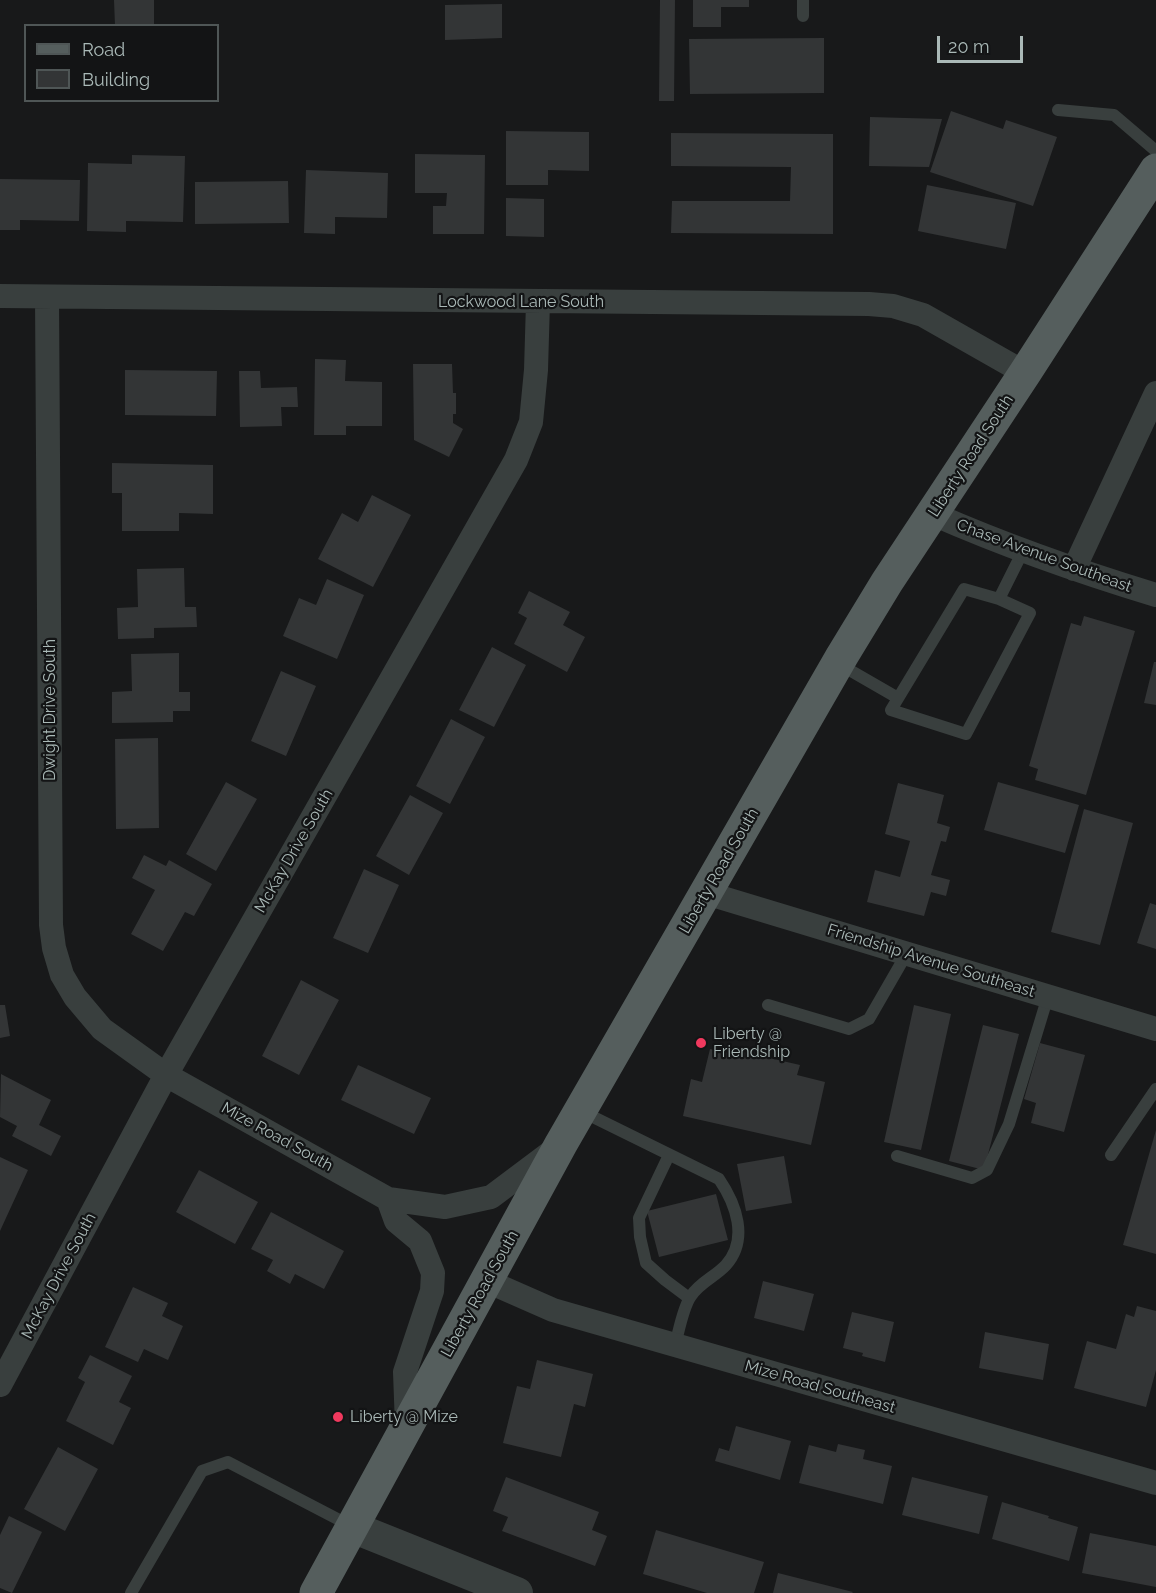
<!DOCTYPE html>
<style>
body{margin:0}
#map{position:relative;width:1156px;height:1593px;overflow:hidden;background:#18191a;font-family:Raleway,sans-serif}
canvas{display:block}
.legend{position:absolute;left:24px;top:24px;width:195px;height:78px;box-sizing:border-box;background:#131415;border:2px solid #4f5656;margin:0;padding:8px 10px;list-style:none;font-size:18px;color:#aab9b7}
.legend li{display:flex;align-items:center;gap:12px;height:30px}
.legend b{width:30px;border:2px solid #4f5656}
.scale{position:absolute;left:937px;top:36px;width:86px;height:27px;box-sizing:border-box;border:3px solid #aab9b7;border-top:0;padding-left:8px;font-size:18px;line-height:21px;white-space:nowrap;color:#aab9b7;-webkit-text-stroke:4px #131415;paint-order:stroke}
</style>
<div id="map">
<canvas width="1156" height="1593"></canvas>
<ul class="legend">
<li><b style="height:8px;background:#555e5d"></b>Road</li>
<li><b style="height:16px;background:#333536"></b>Building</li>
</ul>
<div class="scale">20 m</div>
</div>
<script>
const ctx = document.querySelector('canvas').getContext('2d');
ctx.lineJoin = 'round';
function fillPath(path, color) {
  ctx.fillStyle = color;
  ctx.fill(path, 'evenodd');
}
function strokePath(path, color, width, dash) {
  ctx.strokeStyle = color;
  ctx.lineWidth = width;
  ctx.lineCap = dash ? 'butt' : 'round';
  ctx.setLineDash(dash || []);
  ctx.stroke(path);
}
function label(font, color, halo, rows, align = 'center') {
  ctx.font = font + ' Raleway,sans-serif';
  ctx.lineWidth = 4.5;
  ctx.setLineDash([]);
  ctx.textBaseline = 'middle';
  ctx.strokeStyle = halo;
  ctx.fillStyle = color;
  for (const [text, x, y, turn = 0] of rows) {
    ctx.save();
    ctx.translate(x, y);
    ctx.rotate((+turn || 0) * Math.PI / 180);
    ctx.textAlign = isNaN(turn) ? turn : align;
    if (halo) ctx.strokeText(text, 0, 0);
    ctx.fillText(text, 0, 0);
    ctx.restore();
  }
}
const building = new Path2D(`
 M114 0H154V26H115Z
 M660 0H675L674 101H659Z
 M693 0H749V7H721V27H693Z
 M502 4V38L445 40V5Z
 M824 38V93L690 94 689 39Z
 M951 111 1003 129 1006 120 1057 137 1033 206 930 172Z
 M870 117 942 119 929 167 869 166Z
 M506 131 589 132V171L548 170V185H506Z
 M671 133 833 134V234L671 233 672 201H790L791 167 671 166Z
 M415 154 485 155 484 234H433V206H446L447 193H415Z
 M132 155 185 156 183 222 126 221V232L87 231 88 163 132 164Z
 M306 170 388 173 387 218 335 217V234L304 233Z
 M0 179 80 180 79 221 20 220V230H0Z
 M288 181 289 223 195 224V182Z
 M927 185 1016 203 1006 249 918 231Z
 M506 198 544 199V237L506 236Z
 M315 359 346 360 345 381 382 382V426H346V435H314Z
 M413 364H452L453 393H456V414H453V423L463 429 449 457 414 440Z
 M125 370 217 371 216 416 125 415Z
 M239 371H260L261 388 297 387 298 407H281L282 426 240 427Z
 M112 463 213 465V514L179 513V531H122V493H112Z
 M372 495 411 515 373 587 318 559 342 513 358 522Z
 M184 568 185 607H196L197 627 154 628V638L118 639 117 608 138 607 137 569Z
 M327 579 364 595 337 659 283 636 299 598 316 605Z
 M529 591 570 612 563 625 585 637 567 672 514 644 527 618 518 613Z
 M1084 616 1135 631 1086 795 1035 780 1038 769 1029 766 1071 623 1081 626Z
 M492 647 526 665 494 727 459 710Z
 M179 653V692H190V711H173V722L112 723V692L132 691 131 654Z
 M1154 662H1156V705L1144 703Z
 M281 671 316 686 286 756 251 741Z
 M451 719 485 737 450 804 416 786Z
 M158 738 159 828 116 829 115 739Z
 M226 782 257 799 216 871 186 854Z
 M998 782 1079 805 1065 853 984 830Z
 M898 783 944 795 937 823 950 827 946 842 941 841 931 875 950 880 946 896 931 892 924 916 867 902 875 870 900 877 910 841 885 834Z
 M410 795 443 813 409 875 376 856Z
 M1084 809 1133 823 1100 945 1051 932Z
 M144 855 166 866 169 860 212 884 194 916 185 912 163 951 131 934 155 890 132 878Z
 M364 869 399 885 368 953 333 938Z
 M1150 903 1156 905V949L1137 943Z
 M301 980 339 1000 299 1075 262 1056Z
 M0 1005H5L10 1036 0 1038Z
 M914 1005 951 1014 921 1150 884 1142Z
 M983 1025 1019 1034 984 1170 949 1161Z
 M1040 1043 1085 1055 1064 1132 1031 1123 1036 1103 1024 1099Z
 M710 1049 738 1055 739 1051 800 1065 797 1075 825 1082 811 1145 683 1116 691 1079 702 1082Z
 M358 1065 431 1098 414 1134 341 1100Z
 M1 1074 51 1100 39 1125 61 1136 51 1156 12 1136 17 1126 0 1117Z
 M1156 1130V1254L1123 1245Z
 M784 1156 792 1203 746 1211 737 1164Z
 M0 1157 28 1170 0 1231Z
 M199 1170 258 1202 235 1244 176 1212Z
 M716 1194 728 1240 659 1257 647 1211Z
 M271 1212 344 1251 324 1289 295 1274 290 1284 267 1271 273 1260 251 1249Z
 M763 1281 814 1294 804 1331 754 1318Z
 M133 1287 168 1303 162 1316 183 1326 168 1360 144 1349 138 1362 105 1347Z
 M1137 1306 1156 1311V1370L1146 1407 1074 1388 1087 1341 1116 1349 1126 1314 1134 1317Z
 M852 1312 894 1322 885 1362 862 1356 863 1353 843 1348Z
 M985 1332 1049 1344 1043 1380 979 1368Z
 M90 1355 132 1376 119 1402 131 1408 113 1445 66 1421 85 1382 78 1378Z
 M537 1360 593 1374 585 1407 574 1404 561 1457 503 1443 517 1386 530 1389Z
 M736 1426 791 1441 780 1480 715 1461 719 1448 729 1451Z
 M838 1444 865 1450 863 1459 892 1466 883 1504 799 1483 809 1445 836 1452Z
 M58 1447 98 1469 65 1531 24 1509Z
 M506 1477 599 1512 592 1530 607 1536 595 1566 502 1531 508 1517 493 1511Z
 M912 1477 988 1496 979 1534 902 1515Z
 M1002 1502 1049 1516 1048 1518 1078 1527 1069 1561 992 1539Z
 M9 1516 42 1532 12 1593 0 1588V1535Z
 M656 1530 764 1562 754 1593H707L643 1574Z
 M1090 1533 1156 1546V1587L1082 1573Z
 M778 1573 853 1592 852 1593H773Z`);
const service = new Path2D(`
 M803 16V0
 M1058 110 1114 115 1156 151
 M999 599 964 589 891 710 966 734 1030 613 999 599 1023 551
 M839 664 898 698
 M768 1005 849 1029 869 1019 907 953
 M581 1111 719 1179C736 1204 749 1239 726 1265 715 1277 700 1282 691 1296 683 1307 679 1331 675 1345
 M669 1155 639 1218 640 1237 646 1263 665 1280 689 1298
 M1111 1155 1156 1089
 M897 1156 972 1178 987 1170 1009 1124 1048 996
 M131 1593 202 1471 228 1462 351 1526`);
const minor = new Path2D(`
 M0 296 869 304 893 306 923 315 1025 373
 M47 298 51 925 54 948 62 975 75 997 102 1029 166 1075 388 1199 445 1207 491 1197 555 1149
 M933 514C1006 546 1080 572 1156 595
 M1074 569 1156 393
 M706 893 1156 1029
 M388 1199 396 1221 420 1241 433 1273 432 1291 405 1372 407 1426
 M487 1281 553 1310 1156 1483
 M0 1385 166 1075 516 460 531 422 536 370 538 302`);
const tertiary = new Path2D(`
 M352 1527 517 1593`);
const primary = new Path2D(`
 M316 1593 561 1144 842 656 887 582 1025 373 1156 170`);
const markers = [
 [701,1043,6,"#f0395e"],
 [338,1417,6,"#f0395e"]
];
const streetNames = [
 ["Lockwood Lane South",521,302],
 ["Liberty Road South",971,456,-57],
 ["Chase Avenue Southeast",1044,556,20],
 ["Dwight Drive South",50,710,-90],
 ["McKay Drive South",294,851,-60],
 ["Liberty Road South",719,871,-60],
 ["Friendship Avenue Southeast",931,961,17],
 ["Mize Road South",277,1137,29],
 ["McKay Drive South",59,1276,-62],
 ["Liberty Road South",480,1294,-61],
 ["Mize Road Southeast",820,1387,16]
];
const poiNames = [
 ["Liberty @",713,1034],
 ["Friendship",713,1052],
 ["Liberty @ Mize",350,1417]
];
fillPath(building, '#333536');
strokePath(service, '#393f3e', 12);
strokePath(minor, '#393f3e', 24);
strokePath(tertiary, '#393f3e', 32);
strokePath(primary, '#555e5d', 33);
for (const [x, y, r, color] of markers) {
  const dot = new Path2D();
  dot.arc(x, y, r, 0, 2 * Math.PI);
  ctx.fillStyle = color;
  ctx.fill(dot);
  strokePath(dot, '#131415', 2);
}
label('16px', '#aab9b7', '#131415', streetNames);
label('16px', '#aab9b7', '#131415', poiNames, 'left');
</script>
